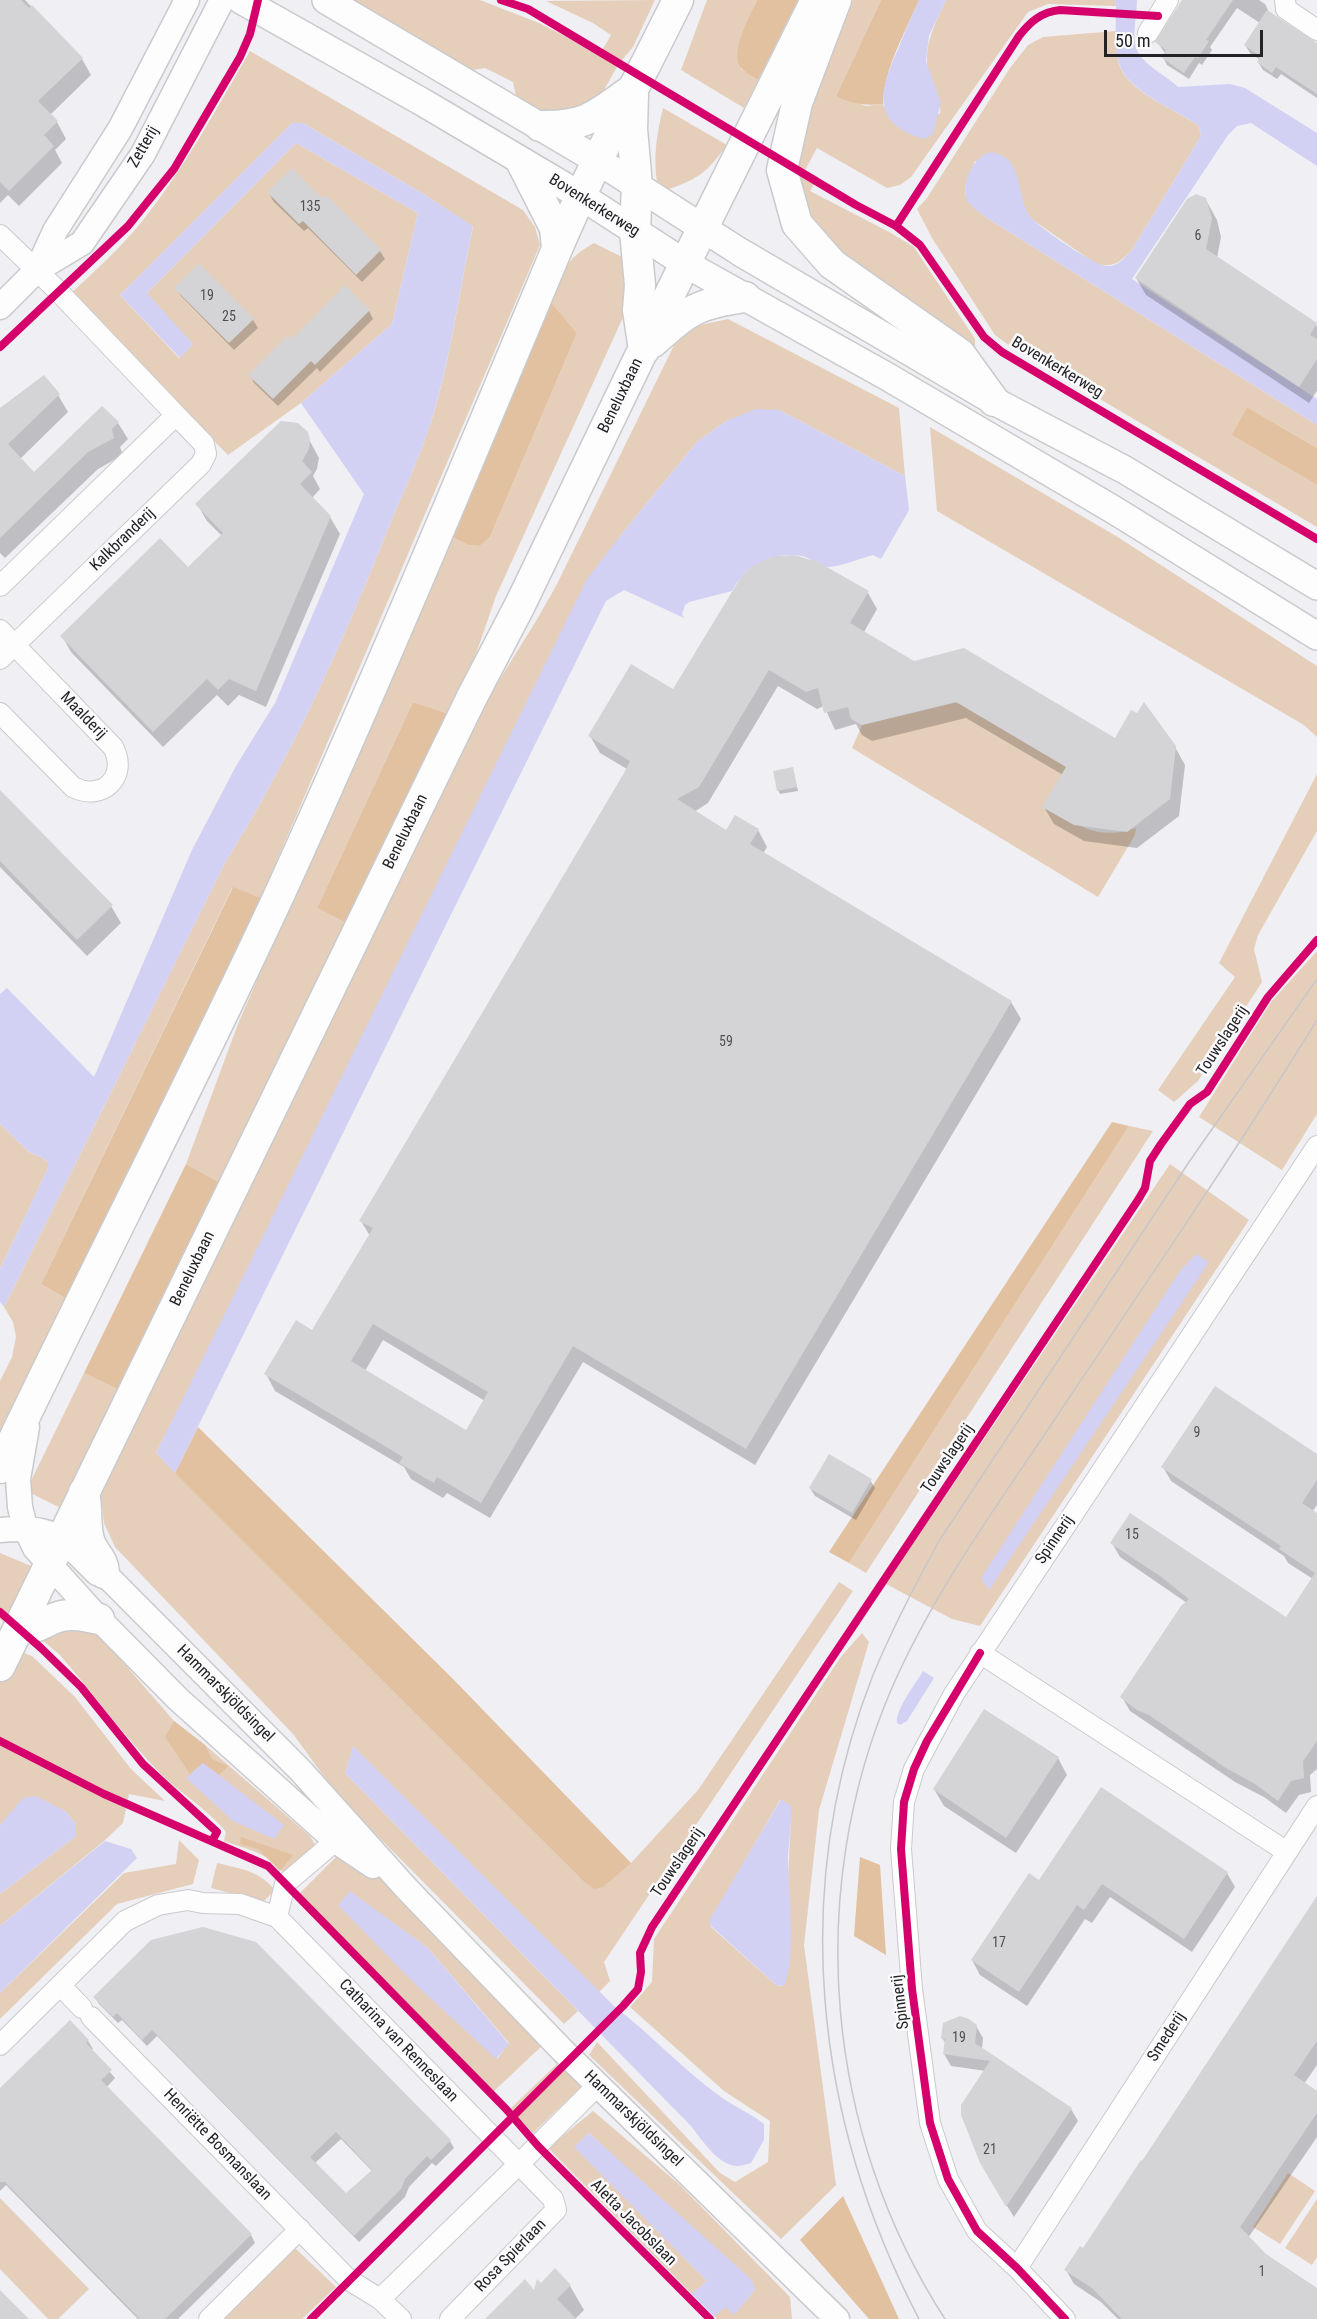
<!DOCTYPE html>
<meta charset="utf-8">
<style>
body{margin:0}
#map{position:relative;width:1317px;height:2319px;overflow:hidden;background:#efeff4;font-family:"Roboto Condensed",sans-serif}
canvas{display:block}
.scale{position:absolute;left:1104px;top:30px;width:159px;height:27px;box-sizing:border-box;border:3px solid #232325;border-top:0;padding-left:8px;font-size:18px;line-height:21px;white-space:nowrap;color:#232325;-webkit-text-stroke:4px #fbfbfe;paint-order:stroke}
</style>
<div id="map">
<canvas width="1317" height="2319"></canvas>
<div class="scale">50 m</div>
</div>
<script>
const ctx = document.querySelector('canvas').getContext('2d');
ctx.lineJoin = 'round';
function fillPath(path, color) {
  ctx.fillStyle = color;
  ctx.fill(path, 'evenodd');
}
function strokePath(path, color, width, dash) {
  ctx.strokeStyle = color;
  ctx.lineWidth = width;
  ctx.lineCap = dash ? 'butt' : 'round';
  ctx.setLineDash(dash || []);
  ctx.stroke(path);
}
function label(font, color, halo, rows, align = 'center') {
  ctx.font = font + ' "Roboto Condensed",sans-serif';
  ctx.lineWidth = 5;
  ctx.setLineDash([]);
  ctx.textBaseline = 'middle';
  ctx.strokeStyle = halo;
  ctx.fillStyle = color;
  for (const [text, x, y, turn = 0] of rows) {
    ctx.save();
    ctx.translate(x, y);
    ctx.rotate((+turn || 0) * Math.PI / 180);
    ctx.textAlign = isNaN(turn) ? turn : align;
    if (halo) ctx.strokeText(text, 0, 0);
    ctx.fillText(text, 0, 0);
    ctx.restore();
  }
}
const green = new Path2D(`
 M349 0H480L539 23 600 54 611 35 593 23 546 1 655 0 633 47 618 65 599 99 585 110 547 116 517 101 513 82 485 68 467 71Z
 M707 0H757L741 37V69L758 80 744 108 681 70Z
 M853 0H881L836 96 866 106 883 104 884 107 940 114C942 100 935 91 930 78 921 49 934 26 946 0H1114L1116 6 1048 4 1028 12 911 177 900 185 887 188 817 148 805 170 818 177 810 191 891 233 914 247 975 339V355L819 238 801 198 796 174 816 79Z
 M1116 31C1117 42 1116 54 1119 64 1128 93 1176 109 1199 126L1201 136 1132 250C1120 262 1114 268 1096 264L1030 218 1023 204 1019 185 975 161C962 195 958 194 987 218L1317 425V448L1247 407 1233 435 1317 485V527L1010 346 995 335 932 238 917 209 927 198 1010 68 1028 45 1043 37Z
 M250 51 523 210 535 227 540 245 261 898 232 888 41 1284 67 1299 0 1437V1381L12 1357 16 1337 13 1322 4 1307 226 861C291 757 342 645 387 531 402 495 419 459 431 422 451 359 459 291 473 227L425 195 303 123H292L120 295 179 358 193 344 146 294 296 143 418 213 392 324 301 403 228 455 69 295C95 271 122 247 144 219 185 167 217 108 250 51Z
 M663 108 727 145C706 173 700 178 667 190L657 182C653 156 657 133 663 108Z
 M594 243 624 258 630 292 625 313 496 596 470 671 449 714 413 702 317 908 346 923 221 1183 186 1164 238 1024 450 536 468 545 480 546 490 537 577 333 550 301C563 271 564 260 594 243Z
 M728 319 899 408 905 476 779 410 726 421 697 442 620 536 156 1453 581 1879 631 1863 698 1790 839 1582 853 1591 604 1962 610 1981 599 1992 353 1747 345 1773 578 2011 564 2024 339 1797 293 1734 115 1547 104 1523 101 1496 113 1459 480 711 536 621 556 586 682 329Z
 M930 427 1116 536 1317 666V737L1304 725 937 511Z
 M958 702 1079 774 1057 813C1084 830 1104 839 1136 828L1135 835 1098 897 852 748 862 725Z
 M1317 774V831L1258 935 1254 949 1262 982 1198 1081 1174 1102 1158 1090 1235 977 1219 963Z
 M1317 951V1114L1282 1170 1199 1117 1271 1002Z
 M0 1124 29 1152 41 1157 48 1162V1168L0 1269Z
 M1129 1126 1153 1131 866 1573 849 1563Z
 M1170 1164 1249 1220 980 1626 952 1619 886 1584Z
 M84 1373 119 1390 63 1509 26 1491Z
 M0 1553 31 1566 30 1577 9 1625 0 1619Z
 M74 1629 96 1634 115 1653 174 1721 205 1745 310 1836 316 1846 287 1877C268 1852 252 1851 224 1841L226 1832C206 1807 176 1791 155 1768 121 1732 92 1692 60 1655L42 1640 54 1630Z
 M862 1633 869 1642 819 1810 804 1945 836 2185 781 2239 589 2055 597 2042 720 2173 735 2182 768 2162 770 2121 724 2091 630 2007 652 1982 654 1939 840 1658ZM780 1800 791 1817 783 1986 776 1985 711 1927 710 1921Z
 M0 1644 32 1656 75 1697 131 1769 165 1801 129 1794 123 1823 104 1841 0 1926V1894L76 1836V1824L65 1811 12 1812 0 1825Z
 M179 1840 199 1860 193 1884 117 1904 0 2019V1993L124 1873 176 1864Z
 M348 1845 545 2043 493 2092 298 1895ZM349 1892 428 1948 509 2043 497 2059Z
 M217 1863C241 1869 258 1870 275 1890L263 1902 211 1888Z
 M561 2060 584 2084 533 2133 510 2109Z
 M593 2111 680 2185 790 2297 792 2319H717L714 2316 726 2306 734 2314 755 2290 589 2133 575 2147 707 2281 692 2294 548 2148Z
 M1288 2173 1315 2191 1280 2244 1253 2227Z
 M0 2198 89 2289 58 2319H48L0 2269Z
 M1317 2199V2257L1312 2265 1285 2248Z
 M295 2248 336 2287 302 2319H223Z`);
const forest = new Path2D(`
 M757 0H798L758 80C753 77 746 73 742 69 728 54 750 16 757 0Z
 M881 0H919C905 33 884 68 883 104 865 106 852 104 836 96Z
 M550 301 577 333 490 537 480 546 468 545 450 536Z
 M1247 407 1317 448V485L1232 435Z
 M413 702 449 714 346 923 317 908Z
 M233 887 261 898 67 1299 41 1284Z
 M1112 1122 1129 1126 849 1563 829 1552Z
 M186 1164 221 1183 119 1390 84 1373Z
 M198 1427 454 1680 631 1863 603 1887 594 1889 581 1879 175 1473Z
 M174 1721 205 1745 212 1759 228 1766 219 1775 203 1763 190 1774 165 1737Z
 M241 1837 293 1855 280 1871 258 1849 240 1844Z
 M860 1857 880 1865 886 1955 854 1936Z
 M843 2196 899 2319H869L800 2240Z`);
const water = new Path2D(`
 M919 0H946L929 36 926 61 941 103 933 134 924 139C869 123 880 89 899 47 905 31 912 15 919 0Z
 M1114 0H1137C1137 14 1133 30 1135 44 1138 63 1165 74 1178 87L1230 84 1245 88 1317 133V166L1251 123 1237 126 1228 135 1132 279 1317 399V425L987 218C981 213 970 207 967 200 960 184 976 148 996 153 1023 160 1017 197 1029 215 1036 226 1094 265 1106 266 1118 267 1124 258 1132 250L1201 136 1199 126C1176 109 1127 92 1119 63 1114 45 1116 25 1116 6Z
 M292 123H303L425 195 473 226C459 291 451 358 431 422 419 459 402 495 387 531 342 645 291 757 226 861L4 1307 0 1302V1269L48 1168V1162L41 1157 29 1152 0 1124V994L7 988 94 1077 192 850 236 766 275 703 364 494 301 403 392 324 418 213 296 143 147 293 193 344 180 358 120 295Z
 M756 409 779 410 905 476 909 510 881 559 873 555C861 558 840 567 828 567 820 567 811 558 802 556 774 551 745 565 732 591L689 602 685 605 682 614 684 618 624 590 606 601 175 1473 156 1453 587 579 620 536 697 442 726 421Z
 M1196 1254 1209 1262 989 1590 981 1578 1180 1271Z
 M923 1671 934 1678 907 1721 900 1725 897 1723C895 1710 916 1683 923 1671Z
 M353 1746 615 2007C652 2035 683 2070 721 2097 735 2107 750 2113 764 2124V2140L751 2163C747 2164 741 2166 736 2166 717 2164 702 2140 691 2126L345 1773Z
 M203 1763 284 1825 274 1839 233 1821 186 1778Z
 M36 1796 65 1811 76 1824V1836L0 1894V1825L23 1798Z
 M781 1799 791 1806C792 1823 789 1840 788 1857 788 1890 797 1958 784 1986L776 1985 711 1926 709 1921Z
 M105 1841 131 1849 137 1858 0 1993V1926Z
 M350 1891 428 1948 509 2044 496 2059 413 1982 338 1905Z
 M589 2133 752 2280 755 2290 734 2315 726 2307 714 2316 692 2294 707 2281 574 2147Z`);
const shadow = new Path2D(`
 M0 0H25L82 59 91 75 50 115 57 122 66 139 55 150 62 163 19 206 8 195 0 203Z
 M1184 0H1259L1265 4 1269 12 1317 45V98L1281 74 1277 79 1263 70 1258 62 1260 60 1250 53 1245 45 1260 23 1237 8 1210 47 1212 50 1202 65 1199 63 1189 79 1167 65 1163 57 1165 53 1157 42Z
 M269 193 322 201 380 251 385 259 362 282 308 228 304 231 273 201Z
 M1207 202 1217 220 1221 237 1217 258 1317 326V391L1309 403 1146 295 1136 278Z
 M176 288 253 320 258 328 234 350 181 296Z
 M369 311 373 319 320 372 317 368 278 406 254 383 250 375 292 341Z
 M58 395 68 412 20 459 34 474 105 410 118 423 128 439 120 447 123 455 98 469 5 558 0 553V410Z
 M304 430 319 458 317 469 313 476 320 489 312 498 330 517 340 534 266 707 239 695 228 706 217 695 163 747 71 652 62 636 188 569 222 536 207 521 197 504Z
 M868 593 877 609 864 632 914 662 1115 740 1175 747 1185 765 1179 816 1137 848 1084 841 1054 824 1044 807 1063 775 966 718 872 741 862 735 856 724 835 730 824 706 817 709 778 686 708 803 694 812 726 832 758 830 767 847 763 854 1011 1002 1021 1019 755 1465 583 1362 490 1518 447 1493 443 1498 411 1479 404 1467 275 1391 266 1374 313 1332 370 1236 361 1221 627 769 600 753 590 736 673 691ZM383 1340 485 1401 467 1432 365 1371Z
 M793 769 798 791 780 794 778 790Z
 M0 792 111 906 121 923 87 956 0 867Z
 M1317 1455V1505L1312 1512 1317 1515V1769L1310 1775 1311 1792 1299 1795 1286 1813 1264 1797 1235 1782 1130 1711 1122 1697 1187 1603 1120 1557 1112 1543 1286 1619 1313 1579 1288 1563 1284 1556 1171 1481 1163 1467Z
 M870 1480 875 1488 856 1520 815 1496 810 1488Z
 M1058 1758 1067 1775 1016 1853 944 1806 934 1789Z
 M1227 1873 1235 1887 1192 1952 1110 1897 1092 1923 1085 1919 1027 2006 980 1975 972 1960 1039 1882Z
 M1317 1900V2065L1304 2084 1317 2092V2137L1248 2238 1265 2255 1317 2289V2319H1118L1101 2302 1074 2284 1066 2270 1083 2250Z
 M255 1943 450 2141 454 2148 436 2166 432 2163 409 2187 405 2197 359 2242 157 2036 147 2046 122 2020 118 2023 99 2004 95 1997ZM341 2139 373 2172 346 2195 314 2164Z
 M70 2022 88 2041 93 2049 91 2050 115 2078 106 2088 251 2235 255 2243 178 2319H138L6 2185 0 2191V2091Z
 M976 2026 983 2038 982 2049 1071 2109 1078 2121 1014 2217 988 2176 986 2071 951 2066 944 2054 946 2044 942 2038Z
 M541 2285 570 2286 584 2310 575 2319H492L534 2293Z`);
const building = new Path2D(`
 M0 0H21L29 8 32 5 83 58 38 101 58 121 44 135 54 146 9 191 0 182Z
 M1182 0H1233L1206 40 1209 41 1198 58 1195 57 1184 73 1161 57 1166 50 1155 42Z
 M1267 10 1317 43V94L1276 67 1272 73 1257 62 1260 56 1244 45Z
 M292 168 322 198 326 195 381 250 356 275 303 221 299 224 267 192Z
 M1196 194 1206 198 1212 219 1206 249 1317 323 1310 335 1317 339V359L1299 387 1135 278 1187 199Z
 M199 263 254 319 229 343 174 288Z
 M345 285 370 310 315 365 311 361 273 399 248 375 288 335 292 339Z
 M44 375 60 394 8 444 34 472 102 406 119 422 112 429 114 438 88 452 0 538V408Z
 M281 421 298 423 308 432 310 440 309 449 302 461 312 472 300 484 331 516 256 691 229 679 218 690 207 679 153 732 60 636 160 538 188 567 223 533 195 504Z
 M794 555 818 562 869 591 850 623 914 661 964 648 1115 738 1131 710 1137 713 1144 702 1176 746 1170 799 1127 832 1074 825 1042 807 1066 767 956 702 862 725 851 719 848 707 824 713 818 688 806 692 769 670 699 787 677 799 726 830 735 815 759 829 750 844 1012 1001 746 1449 573 1346 481 1503 437 1477 434 1483 399 1463 403 1457 264 1374 296 1320 312 1330 373 1228 359 1221 624 773 630 761 588 736 631 664 673 689 741 577 754 565 765 560 776 556ZM373 1324 488 1392 466 1430 351 1361Z
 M793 767 797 787 777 791 773 771Z
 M0 790 113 905 77 940 0 861Z
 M1215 1386 1317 1454V1480L1302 1503 1317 1513V1741L1303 1761 1304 1778 1291 1781 1278 1801 1255 1784 1226 1768 1149 1715 1137 1710 1120 1697 1181 1606 1189 1599 1160 1576 1110 1543 1130 1513 1286 1617 1315 1573 1279 1549 1281 1546 1161 1467Z
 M829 1454 872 1479 852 1513 809 1488Z
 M984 1709 1059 1757 1006 1838 933 1789Z
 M1101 1787 1228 1872 1184 1939 1102 1884 1084 1910 1077 1905 1019 1992 971 1960 1029 1873 1039 1880Z
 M1317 1896V2041L1294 2075 1317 2091V2113L1240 2227 1266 2254 1317 2288V2319H1122L1092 2288 1064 2270 1080 2246 1083 2248 1141 2160 1142 2161Z
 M203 1927 256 1942 451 2140 431 2160 427 2156 405 2179 401 2189 354 2236 152 2030 142 2040 117 2013 113 2017 93 1997 151 1940ZM336 2132 372 2170 346 2193 310 2157Z
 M960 2016 969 2019 977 2025 975 2043 1072 2108 1006 2207 980 2163 961 2115V2105L990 2061 943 2054 945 2039H941L943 2023Z
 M70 2020 89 2040 86 2043 112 2070 101 2080 252 2234 165 2319H140L5 2182H0V2088Z
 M555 2268 571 2285 557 2299 576 2319H485L525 2279 534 2290 537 2279 541 2283Z
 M0 2290 29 2319H0Z`);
const minor = new Path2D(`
 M1285 0 1286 9 1317 30
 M1148 33 1168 0
 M0 235 57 290 176 415 0 586
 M0 630 113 747C129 777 102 802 73 787L0 713
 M0 659 201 464 206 454 204 444 176 415
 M980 1653 1287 1852
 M277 1917 285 1884 346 1832
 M61 1986 82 2008
 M91 2017 349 2280 380 2299 401 2319
 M0 2045 125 1921 158 1905 188 1900 203 1903 240 1904 277 1917 553 2199 556 2210 450 2319
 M1017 2268 1317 1806
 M380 2299 519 2164 598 2085
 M209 2319 300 2229
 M1065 2319 1017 2268 977 2231 948 2179 930 2123 912 1989 901 1849 904 1802 914 1769 954 1694 1317 1146`);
const tertiary = new Path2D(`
 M37 270 55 231 120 129 187 0
 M0 307 37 270 82 243 143 154 222 0
 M27 1427 18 1479 20 1507 25 1527 35 1548 99 1619 178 1699 336 1841 373 1866
 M0 1530C54 1525 61 1537 97 1573H104L301 1771 407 1889 563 2051 837 2319`);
const secondary = new Path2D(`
 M241 0 424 103 581 196 686 264 888 377 1114 510 1317 636
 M326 0 597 160 740 252 994 401 1125 470 1317 586`);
const primary = new Path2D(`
 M836 0 797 103 782 170 797 224 832 264 960 354 994 401
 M633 95 632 129 637 185 635 231 640 285 638 310 644 350
 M540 126C585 127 594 117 629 92
 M522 163 555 228 557 248
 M653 342C689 310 696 304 745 297
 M0 1468C92 1275 191 1085 281 891 378 679 467 464 557 249 593 164 637 83 678 0
 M84 1492C88 1509 84 1527 90 1543 95 1556 103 1558 104 1573
 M18 1629C40 1628 36 1626 55 1618 69 1612 85 1616 99 1619
 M0 1666 472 697 520 605 671 292 816 0`);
const tram = new Path2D(`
 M919 2319C814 2118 789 1889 873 1675 892 1629 915 1585 939 1541L1189 1162 1317 979
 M945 2319C825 2133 804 1894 891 1690 936 1586 1007 1492 1069 1398 1153 1273 1238 1148 1317 1020`);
const cycleway = new Path2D(`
 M501 0 528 9 856 205 896 226 920 245 984 337 1002 352 1317 539
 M896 226 1019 36C1030 22 1041 12 1060 10L1158 16
 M0 347 128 226 174 169 240 57 250 34 258 0
 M0 1612 41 1648 81 1687 143 1764 217 1832 212 1841
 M980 1653 927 1741 914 1769 904 1802 901 1849 912 1989 930 2123 948 2179 977 2231 1017 2268 1065 2319
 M0 1741 104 1794 268 1866 506 2109 538 2146 710 2319
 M311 2319 623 2006 638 1989 641 1972 640 1953 652 1927 1138 1200 1145 1188 1150 1161 1161 1144 1190 1104 1207 1092 1268 997 1317 940`);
const numberNames = [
 ["135",310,207],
 ["6",1198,236],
 ["19",207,296],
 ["25",229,317],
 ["59",726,1042],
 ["9",1197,1433],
 ["15",1132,1535],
 ["17",999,1943],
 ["19",959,2038],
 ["21",990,2150],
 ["1",1262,2272]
];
const streetNames = [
 ["Zetterij",144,147,-60],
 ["Bovenkerkerweg",594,206,32],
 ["Bovenkerkerweg",1057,368,31],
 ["Beneluxbaan",621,396,-64],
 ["Kalkbranderij",123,540,-44],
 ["Maalderij",83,716,46],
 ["Beneluxbaan",406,832,-64],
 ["Touwslagerij",1223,1041,-57],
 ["Beneluxbaan",193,1269,-64],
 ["Touwslagerij",948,1459,-56],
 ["Spinnerij",1055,1540,-56],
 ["Hammarskjöldsingel",225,1694,45],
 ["Touwslagerij",678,1863,-56],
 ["Spinnerij",901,2002,-97],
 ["Smederij",1167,2037,-57],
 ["Catharina van Renneslaan",398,2041,46],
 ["Hammarskjöldsingel",633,2119,44],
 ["Henriëtte Bosmanslaan",217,2145,46],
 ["Aletta Jacobslaan",633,2223,45],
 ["Rosa Spierlaan",511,2256,-46]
];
fillPath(green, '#e6cfba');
fillPath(forest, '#e2c1a0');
fillPath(water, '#d2d1f3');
fillPath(shadow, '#0003');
fillPath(building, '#d4d4d7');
strokePath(minor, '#cacacd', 22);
strokePath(tertiary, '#cacacd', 27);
strokePath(secondary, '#cacacd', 30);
strokePath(primary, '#cacacd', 33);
strokePath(minor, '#fdfdfd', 20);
strokePath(tertiary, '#fdfdfd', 24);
strokePath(secondary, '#fdfdfd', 27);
strokePath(primary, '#fdfdfd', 30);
strokePath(tram, '#c7c7c9', 1.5);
strokePath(cycleway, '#d6006c', 8);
label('14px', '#4f4f52', null, numberNames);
label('16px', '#232325', '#fbfbfe', streetNames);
</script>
